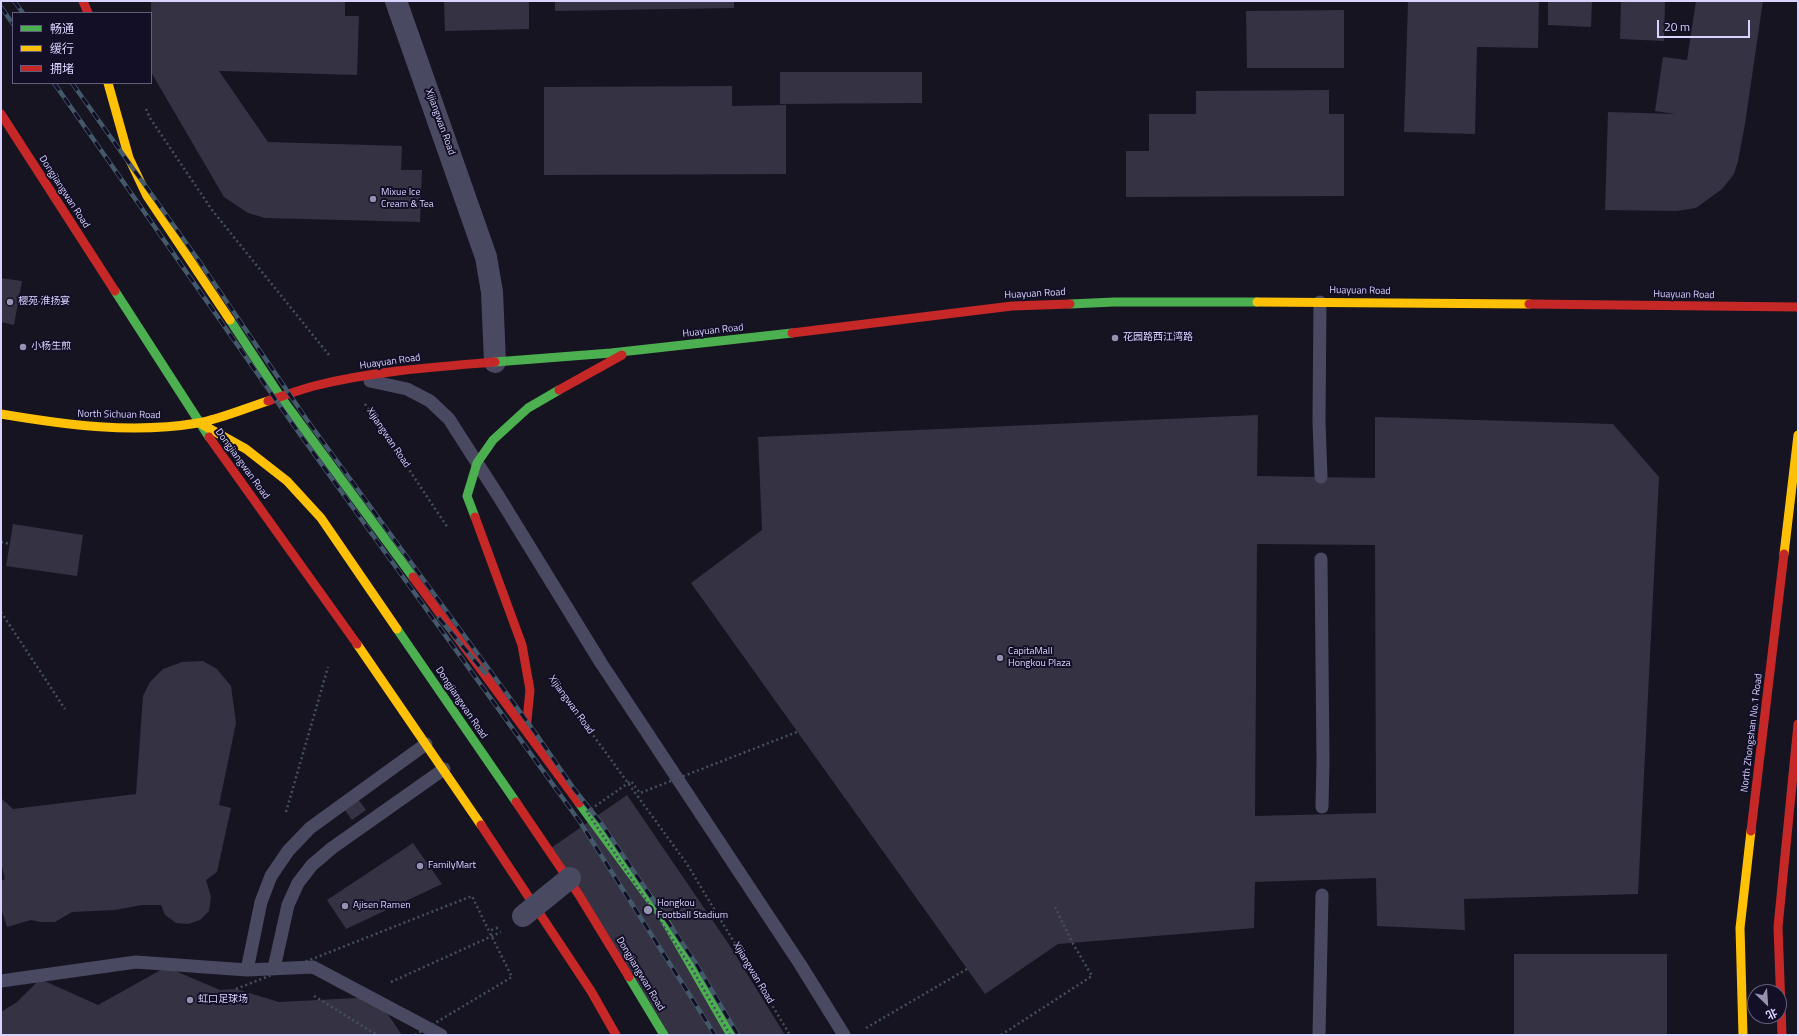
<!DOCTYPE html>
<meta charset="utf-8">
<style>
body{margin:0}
#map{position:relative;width:1799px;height:1036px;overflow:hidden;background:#161421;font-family:"Titillium Web","Noto Sans SC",sans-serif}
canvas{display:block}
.frame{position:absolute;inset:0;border:2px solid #d9d4ff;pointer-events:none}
.legend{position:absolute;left:12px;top:12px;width:140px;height:72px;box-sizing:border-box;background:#130f26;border:1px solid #625e7d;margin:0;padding:5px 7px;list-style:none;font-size:12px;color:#d9d4ff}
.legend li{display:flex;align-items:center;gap:8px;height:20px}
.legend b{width:20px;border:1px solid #625e7d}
.north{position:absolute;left:1747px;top:984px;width:40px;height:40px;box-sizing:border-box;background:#130f26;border:1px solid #625e7d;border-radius:50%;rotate:155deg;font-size:11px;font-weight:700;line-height:16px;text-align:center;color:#d9d4ff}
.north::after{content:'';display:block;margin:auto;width:14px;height:18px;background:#9591b1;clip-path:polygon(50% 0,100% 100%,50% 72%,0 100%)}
.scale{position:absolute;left:1657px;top:20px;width:93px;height:18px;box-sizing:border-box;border:2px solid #d9d4ff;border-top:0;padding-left:5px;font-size:12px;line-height:14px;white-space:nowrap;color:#d9d4ff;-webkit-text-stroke:3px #130f26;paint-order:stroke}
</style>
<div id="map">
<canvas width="1799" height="1036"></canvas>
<div class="frame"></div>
<ul class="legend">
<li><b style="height:5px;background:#4caf50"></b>畅通</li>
<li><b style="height:5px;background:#ffc107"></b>缓行</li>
<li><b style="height:5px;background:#c62828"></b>拥堵</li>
</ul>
<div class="north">北</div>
<div class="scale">20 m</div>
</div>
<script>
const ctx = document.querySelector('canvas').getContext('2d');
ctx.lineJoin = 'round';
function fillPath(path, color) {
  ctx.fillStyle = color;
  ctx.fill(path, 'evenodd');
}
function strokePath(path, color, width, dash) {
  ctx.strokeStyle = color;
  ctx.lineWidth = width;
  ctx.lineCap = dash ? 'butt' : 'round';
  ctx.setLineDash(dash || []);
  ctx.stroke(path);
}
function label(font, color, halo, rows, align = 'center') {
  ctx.font = font + ' "Titillium Web","Noto Sans SC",sans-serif';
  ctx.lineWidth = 4;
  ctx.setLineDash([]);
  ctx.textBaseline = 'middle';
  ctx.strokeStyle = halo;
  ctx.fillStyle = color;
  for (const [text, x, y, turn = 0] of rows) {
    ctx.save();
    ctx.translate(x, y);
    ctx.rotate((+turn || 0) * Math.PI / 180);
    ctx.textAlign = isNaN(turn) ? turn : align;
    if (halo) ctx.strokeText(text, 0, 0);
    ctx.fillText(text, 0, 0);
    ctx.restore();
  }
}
const building = new Path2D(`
 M151 1H345V16H359L357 75 219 71 268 142 402 146 401 170H422L420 222 265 218 248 213 224 197 151 72Z
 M444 1H529V29L445 31Z
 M555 1H734V8L555 11Z
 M1408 1H1539L1538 48 1477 47 1475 134 1404 132Z
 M1548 1H1592L1591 27 1548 25Z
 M1621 1H1665L1664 41 1620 39Z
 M1696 1H1763L1745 124 1738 161 1734 174 1722 189 1696 208 1677 211 1605 210 1608 112 1675 114 1655 111 1663 57 1687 60Z
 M1344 10V68H1247L1246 11Z
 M780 72H922V103L780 104Z
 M732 86V106L786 105V174L544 175V87Z
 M1329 90V114H1344V196L1126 197V151H1149V114H1196V91Z
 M1 278 22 281 14 325 1 322Z
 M1258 415 1257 476 1375 478V417L1613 424 1659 477 1638 894 1464 899 1465 930 1377 926 1376 878 1255 882 1254 928 1058 944 985 994 691 583 762 530 758 437ZM1257 544 1375 545 1376 813 1255 816Z
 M13 524 83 535 77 576 6 566Z
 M203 661 217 669 231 686 236 723 219 805 231 808 217 872 206 880 211 897 209 911 200 920 188 924 176 923 165 915 161 905H142L115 910 72 912 55 922H40L31 920 7 927 1 908V881L5 879 1 863V798L13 809 136 794 143 696 150 682 163 669 182 662Z
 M627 795 728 943 785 1035H667L551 848Z
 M358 799 366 810 352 820 344 809Z
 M413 843 442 884 346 929 327 900Z
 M1514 954H1667V1035H1514Z
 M166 967 220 990 236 989 279 1002 376 997 402 1035H1V1012L17 1002 40 979 98 1005Z`);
const path = new Path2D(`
 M146 109 150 118 212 210 329 355
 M365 404 448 528
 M1 542 10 544
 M1 612 65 709
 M558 687 687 864 790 1035
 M286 812 328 667
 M391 982 501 932
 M314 996 377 1035
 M866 1028 967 969
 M1001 1035 1092 976 1072 942 1055 907`);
const lane = new Path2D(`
 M1320 302 1319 422 1321 477
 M370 381 407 389 430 401 449 419 499 497 601 663 800 964 844 1035
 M1321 559 1323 761 1322 807
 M274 968 288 905 298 883 312 865 332 848 444 769
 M247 970 261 902 271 876 288 851 310 828 426 744
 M1 981 136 962 247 970 313 967 441 1035
 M1319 1035 1322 895`);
const street = new Path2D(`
 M396 1 486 257 492 292 495 362`);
const fast = new Path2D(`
 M115 291 209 437
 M1070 304 1114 302H1257
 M230 320 280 396 413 577
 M495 362 611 353 792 333
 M475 517 467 496 477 463 493 440 528 408 559 390
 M397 629 516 802
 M579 803 663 917 731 1035
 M629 977 664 1035`);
const slow = new Path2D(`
 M108 83 129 158 147 196 230 320
 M1257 302 1529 304
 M1 414C66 425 133 434 198 423 220 419 246 408 268 401
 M203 425 246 449 287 481 321 518 397 629
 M1784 554 1798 435
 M357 644 481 825
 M1743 1035 1740 928 1751 831`);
const jam = new Path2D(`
 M83 1 88 13
 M1 114 115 291
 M1529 304 1798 307
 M792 333 1012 306 1070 304
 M559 390 622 355
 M268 401C283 396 299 390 314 386 373 371 435 367 495 362
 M209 437 357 644
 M475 517 522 645 530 690 526 730
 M413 577 579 803
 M516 802 579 895 629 977
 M481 825 591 991 616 1035
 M1751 831 1784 554
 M1782 1035 1778 927 1798 724`);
const rail = new Path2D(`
 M14 1 23 13
 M1 7 13 24
 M54 83 299 433 580 822 715 1035
 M72 83 199 261 307 420 534 731 574 789 601 823 695 962 738 1035
 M439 618 485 673`);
const pathBridge = new Path2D(`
 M236 989 472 896 489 931 499 927
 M415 1035 512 977 489 931
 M730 1035 691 967 587 812 631 781 640 793 797 732`);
const streetBridge = new Path2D(`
 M523 916 570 878`);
const markers = [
 [373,199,4,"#9591b1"],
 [10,302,4,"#9591b1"],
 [1115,338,4,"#9591b1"],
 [23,347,4,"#9591b1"],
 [1000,658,4,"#9591b1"],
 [420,866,4,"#9591b1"],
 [345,906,4,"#9591b1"],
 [648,910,5,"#9591b1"],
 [190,1000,4,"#9591b1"]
];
const streetNames = [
 ["Xijiangwan Road",440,122,70],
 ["Dongjiangwan Road",64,192,57],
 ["Huayuan Road",1360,291,1],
 ["Huayuan Road",1035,294,-3],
 ["Huayuan Road",1684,295,1],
 ["Huayuan Road",713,331,-6],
 ["Huayuan Road",390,362,-8],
 ["North Sichuan Road",119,415,1],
 ["Xijiangwan Road",388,438,56],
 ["Dongjiangwan Road",242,464,54],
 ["Dongjiangwan Road",461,703,56],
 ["Xijiangwan Road",571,705,54],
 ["North Zhongshan No.1 Road",1752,733,-83],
 ["Xijiangwan Road",753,973,59],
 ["Dongjiangwan Road",640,974,59]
];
const poiNames = [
 ["Mixue Ice",381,193],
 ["Cream & Tea",381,205],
 ["樱苑·淮扬宴",18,302],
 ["花园路西江湾路",1123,338],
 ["小杨生煎",31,347],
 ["CapitaMall",1008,652],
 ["Hongkou Plaza",1008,664],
 ["FamilyMart",428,866],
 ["Hongkou",657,904],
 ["Football Stadium",657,916],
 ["Ajisen Ramen",353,906],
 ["虹口足球场",198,1000]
];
fillPath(building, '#343243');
strokePath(path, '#44505f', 2.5, [2, 3]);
strokePath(lane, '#4a4962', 13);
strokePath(street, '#4a4962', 22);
strokePath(fast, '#4caf50', 9);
strokePath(slow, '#ffc107', 9);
strokePath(jam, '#c62828', 9);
strokePath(rail, '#43596b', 4.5);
strokePath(rail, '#130f26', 3, [9]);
strokePath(pathBridge, '#44505f', 2.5, [2, 3]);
strokePath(streetBridge, '#4a4962', 22);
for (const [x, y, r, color] of markers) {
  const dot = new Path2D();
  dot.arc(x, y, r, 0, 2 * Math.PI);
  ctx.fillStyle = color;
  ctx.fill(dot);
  strokePath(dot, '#130f26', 1.5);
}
label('10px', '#d9d4ff', '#130f26', streetNames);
label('10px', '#d9d4ff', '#130f26', poiNames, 'left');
</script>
